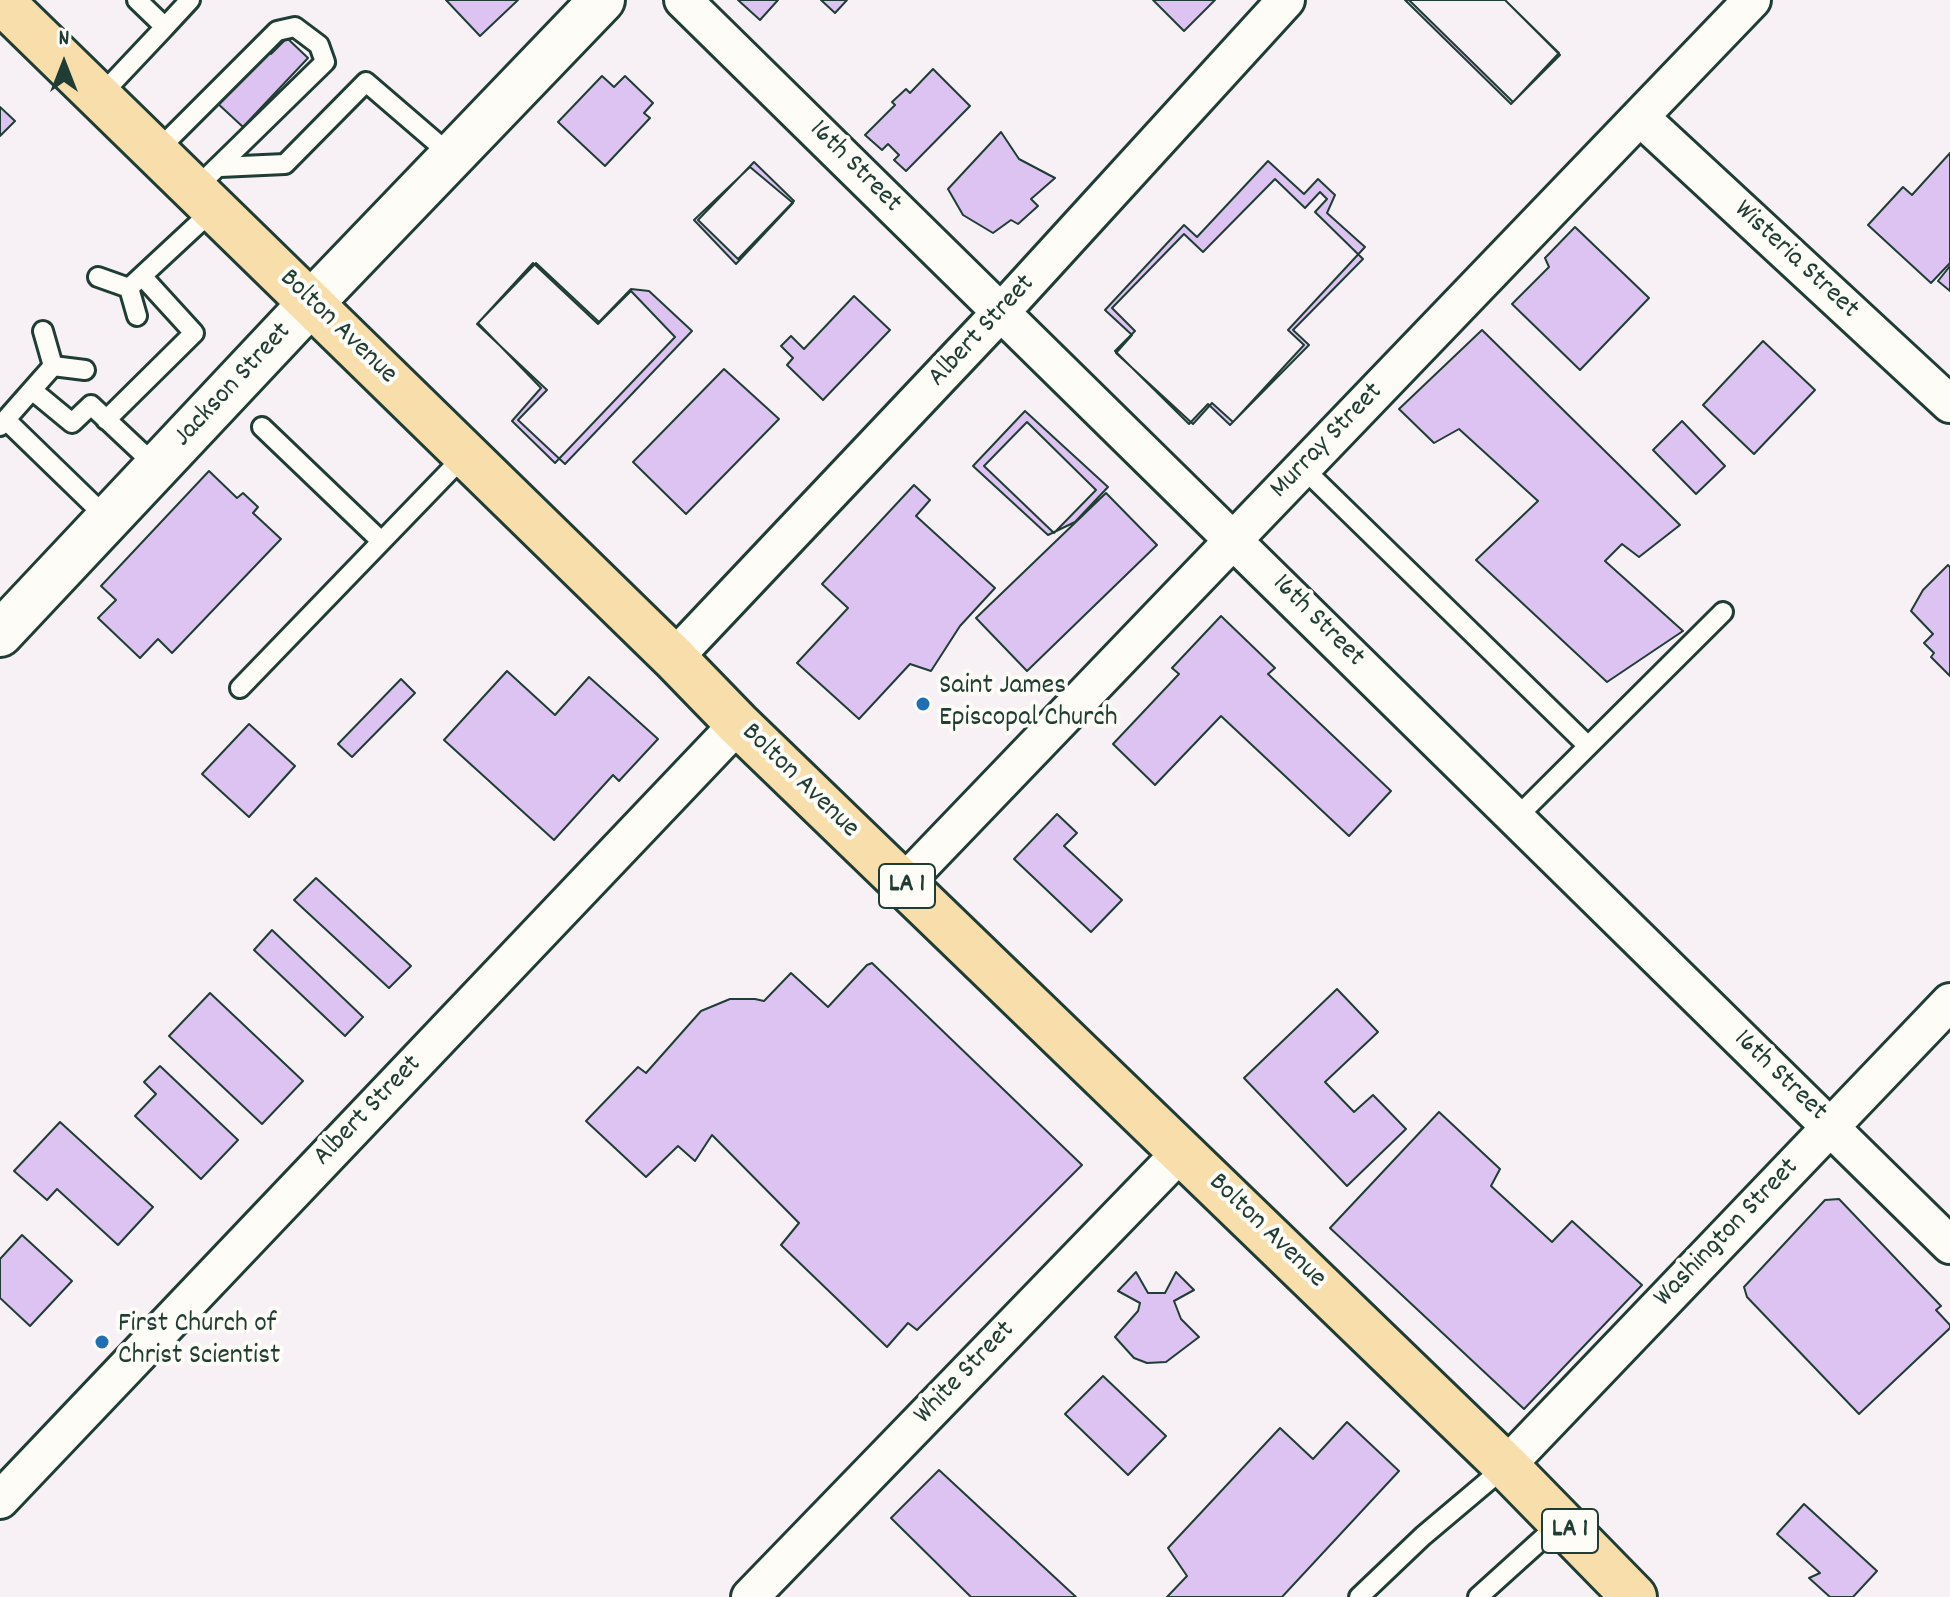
<!DOCTYPE html>
<style>
body{margin:0}
#map{position:relative;width:1950px;height:1597px;overflow:hidden;background:#f7f1f6;font-family:Dekko,sans-serif}
canvas{display:block}
.north{position:absolute;left:24px;top:24px;width:80px;height:80px;-webkit-text-stroke:6px #fdfcf7;paint-order:stroke;rotate:0deg;font-size:22px;font-weight:700;line-height:32px;text-align:center;color:#1f3d34}
.north::after{content:'';display:block;margin:auto;width:28px;height:36px;background:#1f3d34;clip-path:polygon(50% 0,100% 100%,50% 72%,0 100%)}
</style>
<div id="map">
<canvas width="1950" height="1597"></canvas>
<div class="north">N</div>
</div>
<script>
const ctx = document.querySelector('canvas').getContext('2d');
ctx.lineJoin = 'round';
function fillPath(path, color) {
  ctx.fillStyle = color;
  ctx.fill(path, 'evenodd');
}
function strokePath(path, color, width, dash) {
  ctx.strokeStyle = color;
  ctx.lineWidth = width;
  ctx.lineCap = dash ? 'butt' : 'round';
  ctx.setLineDash(dash || []);
  ctx.stroke(path);
}
function label(font, color, halo, rows, align = 'center') {
  ctx.font = font + ' Dekko,sans-serif';
  ctx.lineWidth = 8;
  ctx.setLineDash([]);
  ctx.textBaseline = 'middle';
  ctx.strokeStyle = halo;
  ctx.fillStyle = color;
  for (const [text, x, y, turn = 0] of rows) {
    ctx.save();
    ctx.translate(x, y);
    ctx.rotate((+turn || 0) * Math.PI / 180);
    ctx.textAlign = isNaN(turn) ? turn : align;
    if (halo) ctx.strokeText(text, 0, 0);
    ctx.fillText(text, 0, 0);
    ctx.restore();
  }
}
const building = new Path2D(`
 M446 0H518L480 36Z
 M738 0H778L760 20Z
 M821 0H847L835 13Z
 M1153 0H1215L1184 31Z
 M1405 0H1505L1560 55 1511 104Z
 M1409 0H1505L1559 53 1513 102Z
 M287 38 308 58 243 127 215 101 265 49 271 54Z
 M933 69 970 106 906 171 894 160 899 155 888 144 882 150 865 135 895 105 892 102 906 89 910 93Z
 M602 76 614 87 625 76 653 103 644 113 650 118 605 166 558 122Z
 M0 107 15 121 0 136Z
 M1001 132 1019 159 1055 178 1031 199 1038 206 1018 224 1011 220 993 233 963 215 948 189Z
 M1950 153V263L1931 283 1868 225 1903 187 1912 195Z
 M1268 161 1304 194 1318 179 1335 195 1327 213 1365 247 1288 330 1304 345 1233 422 1212 403 1193 424 1116 353 1132 335 1105 310 1184 225 1197 237Z
 M754 162 794 201 738 259 698 220Z
 M750 167 793 203 736 264 694 220Z
 M1275 179 1305 208 1320 192 1327 199 1315 212 1363 259 1293 330 1309 345 1230 425 1208 404 1189 424 1115 351 1135 331 1112 308 1184 234 1203 252Z
 M1575 227 1649 298 1580 370 1512 304 1549 267 1545 258Z
 M533 263 598 324 631 291 675 337 555 463 512 421 541 388 478 323Z
 M536 263 599 322 631 289 649 291 692 331 565 464 518 420 547 390 477 324Z
 M1950 266V291L1938 281Z
 M854 296 890 330 823 400 787 365 793 358 781 346 791 336 804 349Z
 M1482 330 1680 525 1639 557 1622 544 1605 561 1683 631 1607 682 1476 560 1538 501 1459 429 1434 443 1399 409Z
 M1763 341 1815 390 1754 454 1703 405Z
 M724 369 779 419 686 514 633 462Z
 M1025 411 1108 487 1075 522 1048 535 973 466Z
 M1682 421 1725 466 1696 494 1653 450Z
 M1027 422 1096 490 1054 533 984 466Z
 M209 471 237 498 243 493 258 507 253 513 281 539 172 653 158 639 140 658 98 618 116 600 101 586Z
 M914 485 930 500 916 516 995 588 960 626 931 671 910 664 859 719 797 663 848 608 822 584Z
 M1106 493 1157 545 1027 671 976 618Z
 M1948 565 1950 567V676L1931 657 1934 653 1924 643 1933 634 1911 611 1923 590Z
 M1221 616 1275 668 1268 674 1391 791 1349 836 1221 716 1155 785 1113 744 1179 674 1172 668Z
 M507 671 555 715 589 677 658 739 619 781 613 775 554 840 444 740Z
 M401 679 415 693 352 757 338 744Z
 M249 724 295 766 249 817 202 774Z
 M1057 814 1077 833 1064 846 1122 900 1091 932 1014 859Z
 M316 878 411 966 389 988 294 900Z
 M272 930 363 1017 345 1036 254 950Z
 M872 963 1082 1165 917 1330 908 1323 887 1347 781 1245 799 1223 712 1135 695 1161 678 1146 646 1177 586 1121 638 1067 646 1073 701 1011 730 999H755L764 1001 791 973 828 1007 867 965Z
 M1337 989 1378 1032 1325 1082 1354 1112 1373 1095 1406 1129 1347 1186 1244 1078Z
 M210 993 303 1081 262 1124 169 1036Z
 M160 1066 238 1140 201 1179 135 1116 156 1094 144 1082Z
 M1439 1112 1500 1169 1491 1186 1552 1242 1572 1221 1642 1285 1524 1409 1330 1228Z
 M60 1122 153 1207 118 1245 57 1189 47 1200 14 1171Z
 M1839 1199 1941 1306 1936 1310 1950 1325V1328L1859 1414 1747 1297 1744 1287 1825 1200Z
 M22 1235 72 1281 30 1326 0 1298V1259Z
 M1136 1272 1148 1293H1165L1176 1272 1194 1290 1174 1301 1181 1319 1199 1337 1166 1362 1147 1363 1134 1358 1115 1337 1138 1311 1140 1303 1118 1291Z
 M1103 1376 1166 1436 1128 1475 1065 1414Z
 M1347 1422 1399 1471 1282 1597H1167L1187 1576 1168 1548 1280 1428 1313 1459Z
 M939 1470 1076 1597H971L891 1518Z
 M1804 1504 1877 1571 1853 1597H1830L1809 1578 1820 1573 1777 1534Z`);
const service = new Path2D(`
 M137 0 165 27 190 0
 M99 97 165 27
 M156 152 277 31 295 27 319 45 325 62 194 190
 M220 167 285 164 366 82 452 156
 M98 277 129 288 214 209
 M129 288 137 316
 M43 331 53 366 85 370
 M32 390 72 423 91 405 157 467
 M6 420 108 519
 M106 420 194 333 142 276
 M0 426 53 366
 M262 427 381 541
 M1303 468 1588 746
 M240 688 466 454
 M1516 818 1723 612
 M1359 1597 1423 1536 1506 1466
 M1478 1597 1561 1522`);
const minor = new Path2D(`
 M683 0 1950 1245
 M1640 117 1950 404
 M674 658 1001 312 1286 0
 M904 883 1752 0
 M1506 1466 1950 1002
 M0 1500 738 724
 M750 1597 1182 1151`);
const secondary = new Path2D(`
 M0 634 311 303 602 0`);
const primary = new Path2D(`
 M0 0 674 658 738 724 1506 1466 1634 1597`);
const markers = [
 [923,704,8,"#1f6fb2"],
 [102,1342,8,"#1f6fb2"]
];
const shields = [
 [907,886,56],
 [1570,1531,56]
];
const shieldNames = [
 ["LA 1",907,886],
 ["LA 1",1570,1531]
];
const streetNames = [
 ["16th Street",854,168,45],
 ["Wisteria Street",1795,261,43],
 ["Bolton Avenue",337,328,44],
 ["Albert Street",983,332,-47],
 ["Jackson Street",234,386,-47],
 ["Murray Street",1328,442,-46],
 ["16th Street",1317,622,45],
 ["Bolton Avenue",799,782,44],
 ["16th Street",1779,1077,44],
 ["Albert Street",369,1112,-46],
 ["Bolton Avenue",1266,1232,44],
 ["Washington Street",1728,1234,-46],
 ["White Street",966,1374,-46]
];
const poiNames = [
 ["Saint James",939,688],
 ["Episcopal Church",939,720],
 ["First Church of",118,1326],
 ["Christ Scientist",118,1358]
];
fillPath(building, '#ddc3f2');
strokePath(building, '#1f3d34', 2);
strokePath(service, '#1f3d34', 24);
strokePath(minor, '#1f3d34', 42);
strokePath(secondary, '#1f3d34', 50);
strokePath(primary, '#1f3d34', 50);
strokePath(service, '#fdfcf7', 18);
strokePath(minor, '#fdfcf7', 36);
strokePath(secondary, '#fdfcf7', 44);
strokePath(primary, '#f8deab', 44);
for (const [x, y, r, color] of markers) {
  const dot = new Path2D();
  dot.arc(x, y, r, 0, 2 * Math.PI);
  ctx.fillStyle = color;
  ctx.fill(dot);
  strokePath(dot, '#fdfcf7', 3);
}
for (const [x, y, w] of shields) {
  const box = new Path2D();
  box.roundRect(x - w / 2, y - 22, w, 44, 6);
  ctx.fillStyle = '#fdfcf7';
  ctx.fill(box);
  strokePath(box, '#1f3d34', 2);
}
label('bold 26px', '#1f3d34', null, shieldNames);
label('28px', '#1f3d34', '#fdfcf7', streetNames);
label('28px', '#1f3d34', '#fdfcf7', poiNames, 'left');
</script>
